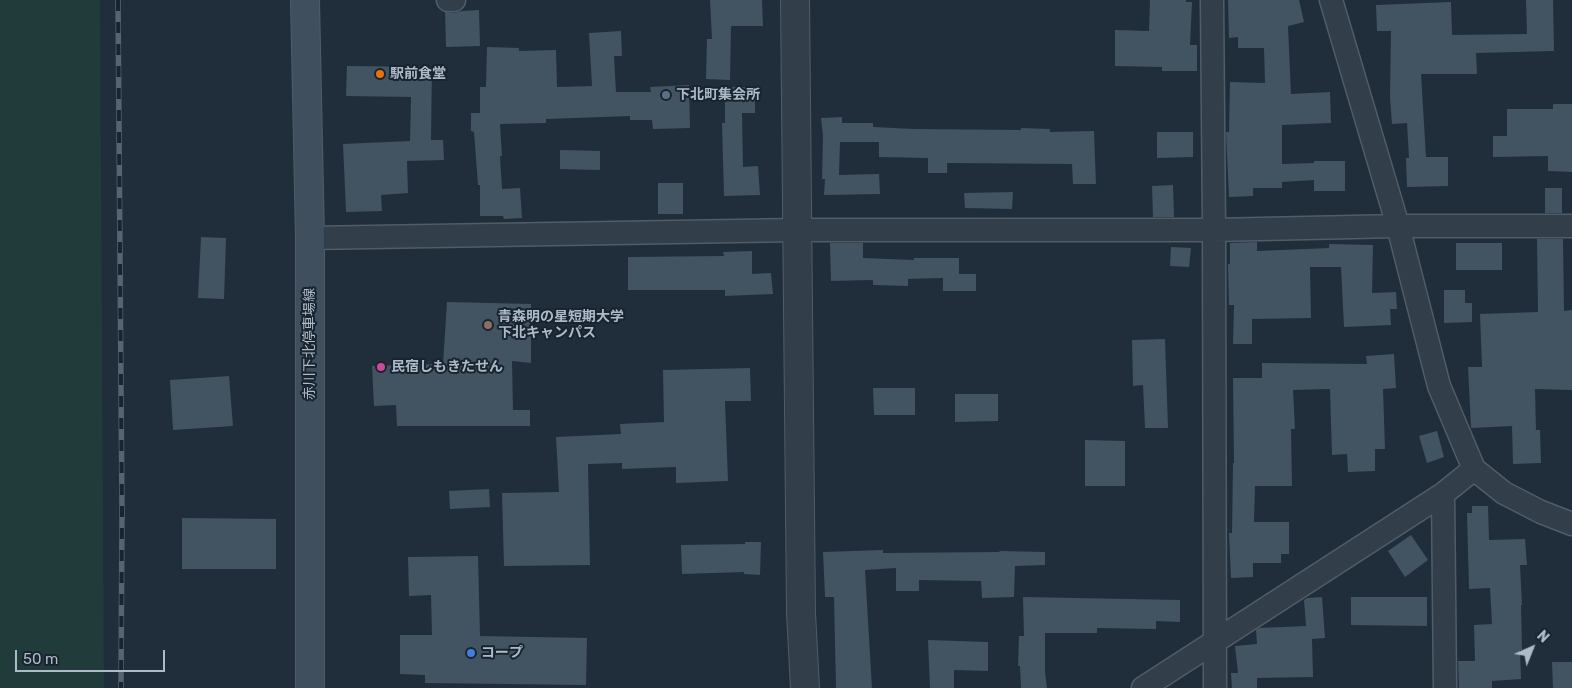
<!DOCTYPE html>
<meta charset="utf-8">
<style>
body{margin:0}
#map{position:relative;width:1572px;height:688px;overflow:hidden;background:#1f2e3a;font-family:Rubik,sans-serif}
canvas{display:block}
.north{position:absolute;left:1507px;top:623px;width:50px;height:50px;-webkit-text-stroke:4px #18242f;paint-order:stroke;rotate:44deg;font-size:14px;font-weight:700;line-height:20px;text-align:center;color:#adbac7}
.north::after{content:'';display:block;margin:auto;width:18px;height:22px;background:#adbac7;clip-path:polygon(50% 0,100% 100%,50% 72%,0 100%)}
.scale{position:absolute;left:15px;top:650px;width:150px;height:22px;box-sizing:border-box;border:2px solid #adbac7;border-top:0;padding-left:6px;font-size:15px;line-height:18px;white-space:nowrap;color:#adbac7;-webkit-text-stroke:4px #18242f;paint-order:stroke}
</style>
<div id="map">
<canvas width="1572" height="688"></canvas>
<div class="north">N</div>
<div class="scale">50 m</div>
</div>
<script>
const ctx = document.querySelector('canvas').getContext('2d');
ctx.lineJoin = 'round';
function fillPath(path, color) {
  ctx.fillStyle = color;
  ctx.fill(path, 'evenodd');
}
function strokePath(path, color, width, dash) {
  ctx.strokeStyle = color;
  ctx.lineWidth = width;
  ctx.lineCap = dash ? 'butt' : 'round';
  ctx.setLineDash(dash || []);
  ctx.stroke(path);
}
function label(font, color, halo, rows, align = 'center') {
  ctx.font = font + ' Rubik,"Noto Sans JP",sans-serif';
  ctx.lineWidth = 4;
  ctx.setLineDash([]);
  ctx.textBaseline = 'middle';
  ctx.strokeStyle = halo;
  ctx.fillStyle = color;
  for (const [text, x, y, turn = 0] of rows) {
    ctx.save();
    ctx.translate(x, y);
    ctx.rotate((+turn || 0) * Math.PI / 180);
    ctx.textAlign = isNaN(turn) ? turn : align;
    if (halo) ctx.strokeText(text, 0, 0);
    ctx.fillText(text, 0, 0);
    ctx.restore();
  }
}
const green = new Path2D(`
 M0 0H100L104 688H0Z`);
const building = new Path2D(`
 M710 0H762L763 26H732L731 27 730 80 706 79 707 39H712Z
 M1150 0H1186V2H1192L1190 45H1197V71H1162V67L1115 66V30L1149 31Z
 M1228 0H1299L1304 22 1288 26 1291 94 1330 92 1331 123 1282 125V164L1314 163V161H1345V191H1314V180L1282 182V188H1253V196L1229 197 1226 132H1229L1230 82 1265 83 1264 48H1238V37L1229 38Z
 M1526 0H1553L1554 51 1476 53 1477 74H1421L1426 157H1448V186L1407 187 1406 158H1409L1407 123 1392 124 1390 98 1391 31H1377L1376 5 1451 2 1452 35 1527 34Z
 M479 10 480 46 446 47 445 12 454 13 462 11Z
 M621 31 622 56H614L616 92H651L650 87 689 85 690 128 653 129 652 120H630V116L546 119V123L500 124 502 156H500L502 189 520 188 522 218 504 219 503 216H480V185H478L474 132 471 131V113H480V87H486L487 47 519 48V51L556 50 557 87 592 86 589 33Z
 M347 66 432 67 431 140H443L444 160 407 161 408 193 381 195 382 211 346 212 343 144 410 141 411 97 346 96Z
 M725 87H755V113H742L743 167 758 166 760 195 724 196 722 123H725Z
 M1553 104H1572V172L1548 171V156L1493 157V136H1507V109H1553Z
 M842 117V123H873V127L914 129 1021 130V128L1050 129V132L1094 131 1096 184H1073L1072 164 947 163V173H928V158L879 157V142H840L839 175 879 174 880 194 824 195 825 179H822L823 136 821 118Z
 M1157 132H1193V157L1157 158Z
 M560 150 600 151V170L560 169Z
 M658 183H683V214H658Z
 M1173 185 1174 217H1153L1152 186Z
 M1545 188H1562V213H1545Z
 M1013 192 1012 209 965 208 964 193Z
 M201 237 226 238 224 299 198 298Z
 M1537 239H1563L1564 311 1572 310V390L1535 389 1536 430H1540L1541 463 1513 464 1512 426 1471 428 1468 367H1482L1480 314 1538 312Z
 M1257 242V251L1329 248V244L1373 245 1372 293 1396 292 1397 309H1390L1391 325 1344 327 1341 267H1310L1311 318 1252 319V344H1233L1234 305H1229L1228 264H1230V243Z
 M830 243H863V258L914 260V258H959V274H976V291H943V278L908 279V286L873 285V280L831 281Z
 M1456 243H1502V270H1456Z
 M1171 247 1191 248 1189 267 1170 266Z
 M752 251V274L771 273 773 294 725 296V290H628V257L724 256 723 252Z
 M1444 290H1465V303H1472V322L1444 323Z
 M447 302 531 304V363L512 361 513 410H530V426H397L396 405 374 406 372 366 443 364Z
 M1165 339 1168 428H1145L1143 385 1133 386 1132 340Z
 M1394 354 1396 388 1383 389 1385 449H1375V471L1348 472 1347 454 1332 455 1330 389 1293 390 1295 429H1291L1292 486H1255L1254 522H1289V554H1281V563H1253V577L1231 578 1229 533H1232L1233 463H1234L1233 378H1262V363L1367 364 1366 356Z
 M750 368 751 401H725L728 481 676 483V467L622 469V463L588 464 590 565 504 566 502 493 559 492 556 437 621 434 620 424 664 422 663 370Z
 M229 376 233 426 173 430 170 380Z
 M873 388H915V415H874Z
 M955 394H998V421L955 422Z
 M1437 431 1444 457 1427 463 1419 436Z
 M1085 440 1125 441V486H1085Z
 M489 489 490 507 450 509 449 491Z
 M1472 506H1488L1489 540 1525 539 1527 565H1520L1522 605H1521L1522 650H1520L1521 679 1492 681V688H1459L1458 661H1475L1474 625 1492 624 1490 588 1469 589 1467 513H1472Z
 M182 518 276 519V569H182Z
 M1411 535 1428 560 1405 577 1388 551Z
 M745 542H761L760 575 744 574V572L682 574 681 545 745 544Z
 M883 550V553L999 552 1000 551 1045 552V565L1015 566 1014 597 982 598 981 581 919 580V591H896V568L865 570 872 688H836L834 597H825L823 552Z
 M478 556 480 636 587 638 586 685 425 683V675L400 674V635H432L431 595 409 596 408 557Z
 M1023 597 1180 600V622L1156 621V629L1097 628V633H1045V672L1047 688H1021L1020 666H1018L1019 636H1024Z
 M1322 597 1325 638 1312 639 1313 677 1257 678V688H1232L1231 673H1238L1235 646 1257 644 1256 630 1259 628 1306 626 1304 600 1307 598Z
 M1351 597H1427V626L1351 625Z
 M928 640 988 642V671L954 670V688H930Z
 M1552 662H1572V688H1553Z`);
const minor = new Path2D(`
 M448 0H454
 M1212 0 1214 230 1215 688
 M1331 0 1398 226 1439 386 1474 469 1504 493 1541 512 1572 524
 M310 238 797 230H1214L1398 226H1572
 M1443 494 1445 688
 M1143 688 1443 494 1474 469`);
const tertiary = new Path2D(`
 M795 0 801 613 805 688`);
const secondary = new Path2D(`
 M305 0 310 238V688`);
const rail = new Path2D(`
 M118 0 122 513 121 688`);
const markers = [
 [380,74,5,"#e8710a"],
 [666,95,5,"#5c6f8a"],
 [488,325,5,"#8d6e63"],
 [381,367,5,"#d1479c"],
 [471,653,5,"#3f7fe0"]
];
const poiNames = [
 ["駅前食堂",390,74],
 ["下北町集会所",676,95],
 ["青森明の星短期大学",498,317],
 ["下北キャンパス",498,333],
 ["民宿しもきたせん",391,367],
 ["コープ",481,653]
];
const streetNames = [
 ["赤川下北停車場線",310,344,-90]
];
fillPath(green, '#213b3b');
fillPath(building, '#425362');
strokePath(minor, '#505d68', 25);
strokePath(tertiary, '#505d68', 30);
strokePath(secondary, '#505d68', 30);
strokePath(minor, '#323f4a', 22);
strokePath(tertiary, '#323f4a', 28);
strokePath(secondary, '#404f5e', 28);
strokePath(rail, '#546472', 5.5);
strokePath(rail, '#18242f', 4, [11]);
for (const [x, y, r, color] of markers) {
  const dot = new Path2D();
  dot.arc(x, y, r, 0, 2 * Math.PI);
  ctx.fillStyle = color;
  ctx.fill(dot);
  strokePath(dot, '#18242f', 2);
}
label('bold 14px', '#adbac7', '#18242f', poiNames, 'left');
label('14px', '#adbac7', '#18242f', streetNames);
</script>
